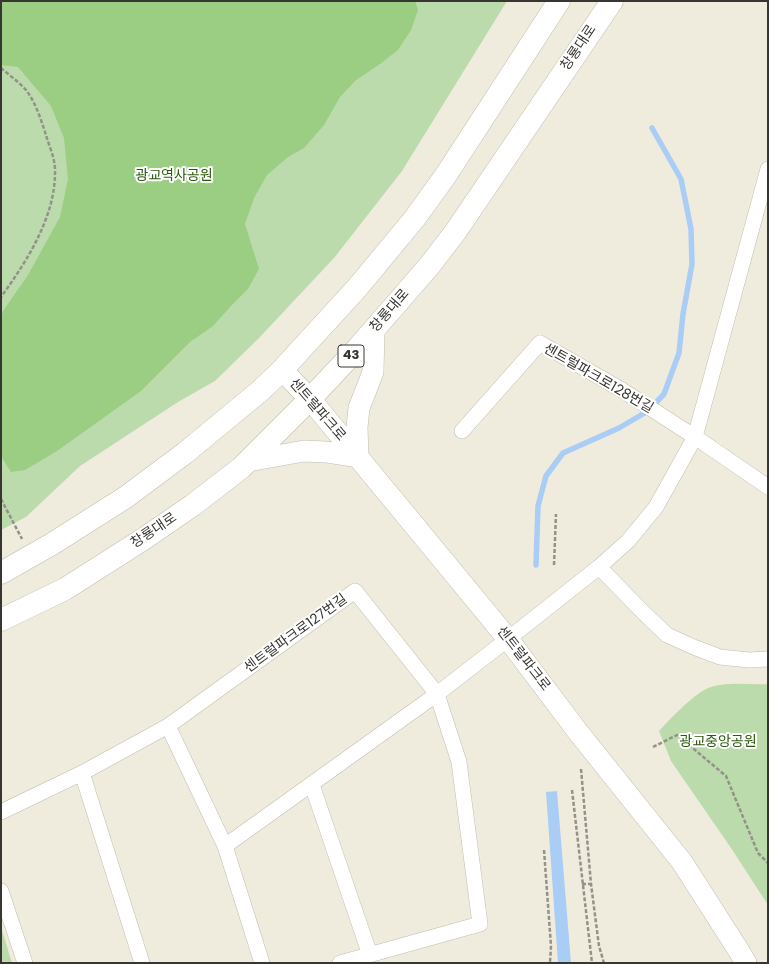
<!DOCTYPE html>
<meta charset="utf-8">
<style>
body{margin:0}
#map{position:relative;width:769px;height:964px;overflow:hidden;background:#efecde;font-family:Poppins,sans-serif}
canvas{display:block}
.frame{position:absolute;inset:0;border:2px solid #373631;pointer-events:none}
</style>
<div id="map">
<canvas width="769" height="964"></canvas>
<div class="frame"></div>
</div>
<script>
const ctx = document.querySelector('canvas').getContext('2d');
ctx.lineJoin = 'round';
function fillPath(path, color) {
  ctx.fillStyle = color;
  ctx.fill(path, 'evenodd');
}
function strokePath(path, color, width, dash) {
  ctx.strokeStyle = color;
  ctx.lineWidth = width;
  ctx.lineCap = dash ? 'butt' : 'round';
  ctx.setLineDash(dash || []);
  ctx.stroke(path);
}
function label(font, color, halo, rows, align = 'center') {
  ctx.font = font + ' Poppins,"Noto Sans KR",sans-serif';
  ctx.lineWidth = 4;
  ctx.setLineDash([]);
  ctx.textBaseline = 'middle';
  ctx.strokeStyle = halo;
  ctx.fillStyle = color;
  for (const [text, x, y, turn = 0] of rows) {
    ctx.save();
    ctx.translate(x, y);
    ctx.rotate((+turn || 0) * Math.PI / 180);
    ctx.textAlign = isNaN(turn) ? turn : align;
    if (halo) ctx.strokeText(text, 0, 0);
    ctx.fillText(text, 0, 0);
    ctx.restore();
  }
}
const green = new Path2D(`
 M1 1H507L402 171 334 258 259 338 215 381 178 402 80 466 26 517 1 530Z
 M768 684V905L731 848 671 761 659 731C670 719 692 696 706 689 724 681 749 685 768 684Z
 M1 927 12 963H1Z`);
const forest = new Path2D(`
 M1 1H415L418 10 411 30 398 50 380 64 356 80 340 97 324 125 304 148 288 157 267 175 254 198 245 224 259 269 248 289 230 307 213 326 190 342 141 391 57 451 25 470 11 472 1 456V318L3 311 28 275 60 217 68 179 64 138 51 106 18 67 1 65Z`);
const water = new Path2D(`
 M557 791 571 963H558L546 792Z`);
const stream = new Path2D(`
 M536 565 538 506 546 476 563 453 619 428 648 411 664 394 679 353 683 314 692 264 691 229 681 179 652 128`);
const path = new Path2D(`
 M1 68C9 75 19 82 26 90 36 103 41 120 46 135 49 146 55 158 55 170 56 216 27 261 1 297
 M1 499 22 539
 M554 565 556 514
 M653 747 677 735 726 776 758 853 768 863
 M581 769 591 884 599 946 604 963
 M572 790 592 963
 M544 850 551 946 550 963
 M582 884H591`);
const street = new Path2D(`
 M462 431 540 343 622 390 695 437 768 487
 M599 567 644 613 667 635 696 648 720 657 749 660 768 659
 M168 726 225 846 262 963
 M82 773 142 963
 M312 785 370 955
 M1 812 82 773 168 726 355 591 437 694 459 762 480 924 340 963
 M225 846 437 694 508 639 599 567 628 541 656 507 695 437 768 169
 M1 891 25 963`);
const secondary = new Path2D(`
 M282 370 310 399 508 639 578 732 682 862 739 951 746 963
 M248 461 304 451 326 452 358 457 357 427 359 408 373 372 374 330`);
const primary = new Path2D(`
 M1 573 52 544 126 497 185 453 260 391 282 370 357 288 415 218 446 175 559 1
 M1 620 65 589 142 540 193 505 241 468 310 399 357 349 430 265 456 231 612 1`);
const shields = [
 [351,356,26]
];
const shieldNames = [
 ["43",351,356]
];
const streetNames = [
 ["창룡대로",579,48,-56],
 ["창룡대로",390,311,-49],
 ["센트럴파크로128번길",598,379,30],
 ["센트럴파크로",317,410,49],
 ["창룡대로",154,531,-34],
 ["센트럴파크로127번길",296,634,-36],
 ["센트럴파크로",523,659,52]
];
const parkNames = [
 ["광교역사공원",174,176],
 ["광교중앙공원",718,742]
];
fillPath(green, '#bbdbad');
fillPath(forest, '#9bcd83');
fillPath(water, '#aacdf5');
strokePath(stream, '#aacdf5', 5.5);
strokePath(street, '#c0bdaf', 16);
strokePath(secondary, '#c0bdaf', 22);
strokePath(primary, '#c0bdaf', 23);
strokePath(path, '#939188', 2.5, [4, 2]);
strokePath(street, '#fff', 15);
strokePath(secondary, '#fff', 21);
strokePath(primary, '#fff', 22);
for (const [x, y, w] of shields) {
  const box = new Path2D();
  box.roundRect(x - w / 2, y - 11, w, 22, 3);
  ctx.fillStyle = '#fff';
  ctx.fill(box);
  strokePath(box, '#373631', 1);
}
label('bold 13px', '#373631', null, shieldNames);
label('14px', '#373631', '#fff', streetNames);
label('14px', '#2c590d', '#fff', parkNames);
</script>
